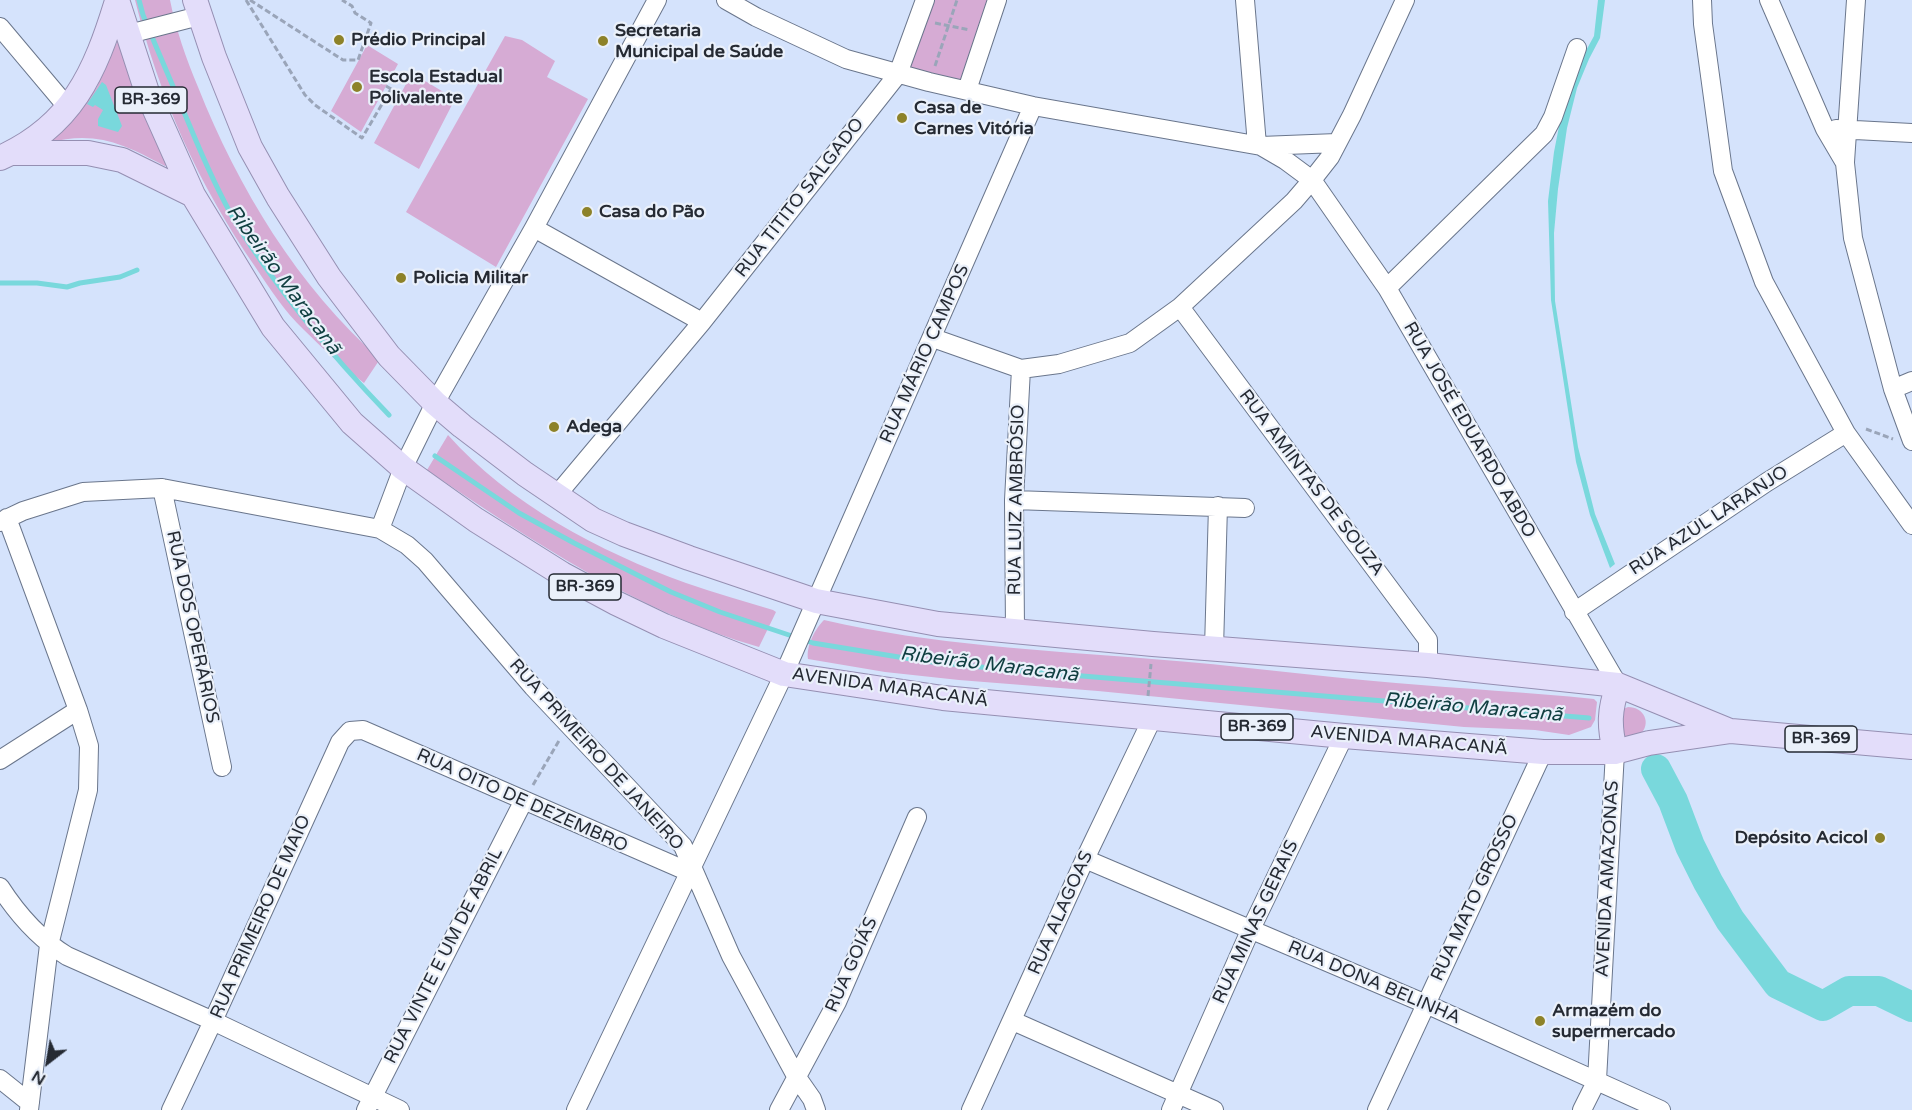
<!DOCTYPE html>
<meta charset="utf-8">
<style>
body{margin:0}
#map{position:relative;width:1912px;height:1110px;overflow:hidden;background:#d5e3fc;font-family:"Varela Round",sans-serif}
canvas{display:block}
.north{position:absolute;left:18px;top:1032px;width:60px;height:60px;-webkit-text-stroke:4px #eaf0fa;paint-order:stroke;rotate:211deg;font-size:16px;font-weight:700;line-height:24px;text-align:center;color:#252a33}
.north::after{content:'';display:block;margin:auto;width:21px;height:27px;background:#252a33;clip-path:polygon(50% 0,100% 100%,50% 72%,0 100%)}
</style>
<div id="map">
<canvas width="1912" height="1110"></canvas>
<div class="north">N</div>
</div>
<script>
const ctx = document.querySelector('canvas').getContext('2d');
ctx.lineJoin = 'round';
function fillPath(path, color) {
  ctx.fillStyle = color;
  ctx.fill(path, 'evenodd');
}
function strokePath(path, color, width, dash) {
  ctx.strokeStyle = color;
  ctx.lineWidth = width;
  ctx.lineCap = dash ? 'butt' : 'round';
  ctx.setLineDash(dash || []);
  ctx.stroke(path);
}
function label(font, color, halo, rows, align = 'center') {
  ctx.font = font + ' "Varela Round",sans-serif';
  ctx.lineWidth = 4.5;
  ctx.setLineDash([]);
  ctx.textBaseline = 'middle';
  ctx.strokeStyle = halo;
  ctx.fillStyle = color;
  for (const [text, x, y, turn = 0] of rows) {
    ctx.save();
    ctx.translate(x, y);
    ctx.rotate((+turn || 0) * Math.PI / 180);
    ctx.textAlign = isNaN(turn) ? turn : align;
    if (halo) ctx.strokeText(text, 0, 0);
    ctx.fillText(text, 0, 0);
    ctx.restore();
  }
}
const green = new Path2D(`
 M135 0H170C176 30 186 58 198 87 238 188 298 287 380 359L364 383C343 367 322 348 303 329 285 312 270 289 256 268 198 184 160 99 135 0Z
 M928 0H991L962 84 907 70Z
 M505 36 522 40 555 61 547 77 588 99 496 267 406 212Z
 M117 42 121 43 168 164 165 166C124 144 95 130 48 143L46 140 77 115 97 87Z
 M367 45 398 64 361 132 331 111Z
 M412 73 455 99 419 169 374 143Z
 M448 435C508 503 600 552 686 583 715 593 744 601 773 610L776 612 759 647C640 613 528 539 427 470Z
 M824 620C932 645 1042 650 1152 659 1234 665 1314 676 1396 683 1462 689 1528 692 1594 699L1597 702 1595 720 1591 727 1569 735 1535 730 1464 727 1098 691 959 680 885 672 808 659C806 646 815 629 824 620Z
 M1628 707C1644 707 1652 723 1640 735L1625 737 1621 735 1623 709Z`);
const water = new Path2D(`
 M1598 0H1605L1600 38 1589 59 1577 88 1567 128 1558 189 1554 233 1555 301 1578 447 1595 514 1615 564 1610 568 1590 515 1576 462 1551 300 1548 201 1554 152 1563 106 1583 56 1594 36Z
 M102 82 106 85 122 126 118 132 98 126V119L103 110 95 105 93 107 87 104Z`);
const stream = new Path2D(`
 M139 0 143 15C158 52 174 88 189 124 203 158 218 192 236 223 279 292 333 357 389 415
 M0 283H37L67 287 80 283 120 277 137 270
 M435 456 519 513 574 543 671 592 720 612 813 643 923 661 1010 670 1589 718`);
const river = new Path2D(`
 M1656 769 1673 801 1690 846 1708 882 1730 920 1778 984 1823 1006 1849 991H1879L1912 1007`);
const path = new Path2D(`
 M246 0 305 95 315 105 362 138 391 89
 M250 0 343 60H358L371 23 355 13 352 6 342 0
 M935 23 970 30
 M935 66 957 0
 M386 86 400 94
 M1866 429 1893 439
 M1148 696 1151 664
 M533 785 560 739`);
const minor = new Path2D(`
 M726 0 756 17 846 59 929 82 1033 106 1261 146 1337 143
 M1245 0 1257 145
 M1702 0 1703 24 1723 171 1764 282 1846 433 1912 525
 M1769 0 1825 129 1845 163 1853 238 1893 389 1912 441
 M0 27 69 109
 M129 34 199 16
 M967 90 997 0
 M1836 129 1912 133
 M1261 146 1285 160 1312 180 1387 288 1618 685
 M1845 162 1856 0
 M534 228 702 322
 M1387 288 1544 134 1553 117 1577 48
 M1180 307 1428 640V665
 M933 338 1021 369 1059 364 1130 343 1180 307 1294 201 1312 180 1330 157 1352 115 1405 0
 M1893 389 1912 381
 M162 488 222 767
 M556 496 702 322 898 74 925 0
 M1014 500 1245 508
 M7 518 78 710 89 746 88 790 49 945 29 1110
 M0 522 23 511 83 492 162 488 380 529 407 545 425 561 533 687 683 846 731 956 796 1076 812 1099 816 1110
 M380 529 403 468 435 403 534 228 657 0
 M1574 612 1767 482 1846 433
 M1015 631 1014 500 1021 369
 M1214 648 1218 506
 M0 760 78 710
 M1085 859 1426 1004 1661 1110
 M0 887C18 915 38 938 67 956L213 1021 400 1110
 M1013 1021 1214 1110
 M0 1079 30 1103
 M171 1110 213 1021 340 742 350 731 363 730 689 872
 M366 1110 523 802
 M576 1110 784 674 1033 106
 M779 1110 837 1002 917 817
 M971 1110 1085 859 1153 717
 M1171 1110 1250 931 1344 736
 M1377 1110 1543 752
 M1582 1110 1597 1080 1615 752`);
const major = new Path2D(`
 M117 0 147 92 193 195 273 327 352 423 403 468 476 520 562 574 616 603 664 626 784 674 943 698 1344 736 1543 752H1615L1649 743 1731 731 1912 747
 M195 0 214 57 250 147 278 197 329 277 389 356 435 403 462 426 525 474 593 520 624 534 689 558 816 601 938 624 1153 644 1428 665 1618 685 1730 731
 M12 153H88L122 160 193 195
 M0 158C72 126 95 73 117 1
 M1615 752C1609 725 1609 711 1618 685`);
const markers = [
 [339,40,6,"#8d8229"],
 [603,41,6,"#8d8229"],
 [357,87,6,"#8d8229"],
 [902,118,6,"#8d8229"],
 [587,212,6,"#8d8229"],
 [401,278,6,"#8d8229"],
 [554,427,6,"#8d8229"],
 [1880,838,6,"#8d8229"],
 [1540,1021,6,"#8d8229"]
];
const shields = [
 [151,100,72],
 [585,587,72],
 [1257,727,72],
 [1821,739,72]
];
const shieldNames = [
 ["BR-369",151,100],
 ["BR-369",585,587],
 ["BR-369",1257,727],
 ["BR-369",1821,739]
];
const poiNames = [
 ["Secretaria",615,31],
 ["Municipal de Saúde",615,52],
 ["Prédio Principal",351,40],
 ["Escola Estadual",369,77],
 ["Polivalente",369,98],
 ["Casa de",914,108],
 ["Carnes Vitória",914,129],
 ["Casa do Pão",599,212],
 ["Policia Militar",413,278],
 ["Adega",566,427],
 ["Depósito Acicol",1868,838,"right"],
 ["Armazém do",1552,1011],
 ["supermercado",1552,1032]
];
const streetNames = [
 ["RUA TITITO SALGADO",800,198,-52],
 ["RUA MÁRIO CAMPOS",925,354,-66],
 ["RUA JOSÉ EDUARDO ABDO",1469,430,60],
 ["RUA AMINTAS DE SOUZA",1311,483,53],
 ["RUA LUIZ AMBRÓSIO",1017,500,-89],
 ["RUA AZUL LARANJO",1709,521,-33],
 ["RUA DOS OPERÁRIOS",192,627,78],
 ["AVENIDA MARACANÃ",890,688,8],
 ["AVENIDA MARACANÃ",1409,741,5],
 ["RUA PRIMEIRO DE JANEIRO",596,755,48],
 ["RUA OITO DE DEZEMBRO",522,801,24],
 ["AVENIDA AMAZONAS",1608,879,-87],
 ["RUA MATO GROSSO",1475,898,-65],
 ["RUA ALAGOAS",1061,913,-66],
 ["RUA PRIMEIRO DE MAIO",261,917,-66],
 ["RUA MINAS GERAIS",1256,922,-65],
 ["RUA VINTE E UM DE ABRIL",444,956,-63],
 ["RUA GOIÁS",852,965,-66],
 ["RUA DONA BELINHA",1374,983,23]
];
const waterNames = [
 ["Ribeirão Maracanã",283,280,54],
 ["Ribeirão Maracanã",989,665,7],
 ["Ribeirão Maracanã",1473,708,5]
];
fillPath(green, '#d6abd4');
fillPath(water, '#79d8dc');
strokePath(stream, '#79d8dc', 5);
strokePath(river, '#79d8dc', 30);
strokePath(minor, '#6a768c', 20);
strokePath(major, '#958fb2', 26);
strokePath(path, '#9aa5b9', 3, [6, 3]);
strokePath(minor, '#fff', 18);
strokePath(major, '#e3ddfa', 24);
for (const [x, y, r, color] of markers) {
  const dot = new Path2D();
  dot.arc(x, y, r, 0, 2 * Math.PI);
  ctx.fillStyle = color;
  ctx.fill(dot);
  strokePath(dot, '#eaf0fa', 2);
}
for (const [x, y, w] of shields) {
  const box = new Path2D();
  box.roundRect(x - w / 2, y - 13, w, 26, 4.5);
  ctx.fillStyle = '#eaf0fa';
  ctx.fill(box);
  strokePath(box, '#252a33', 1.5);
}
label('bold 16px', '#252a33', null, shieldNames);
label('bold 18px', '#252a33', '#eaf0fa', poiNames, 'left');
label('18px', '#252a33', '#eaf0fa', streetNames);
label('italic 20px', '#103e40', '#eaf0fa', waterNames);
</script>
